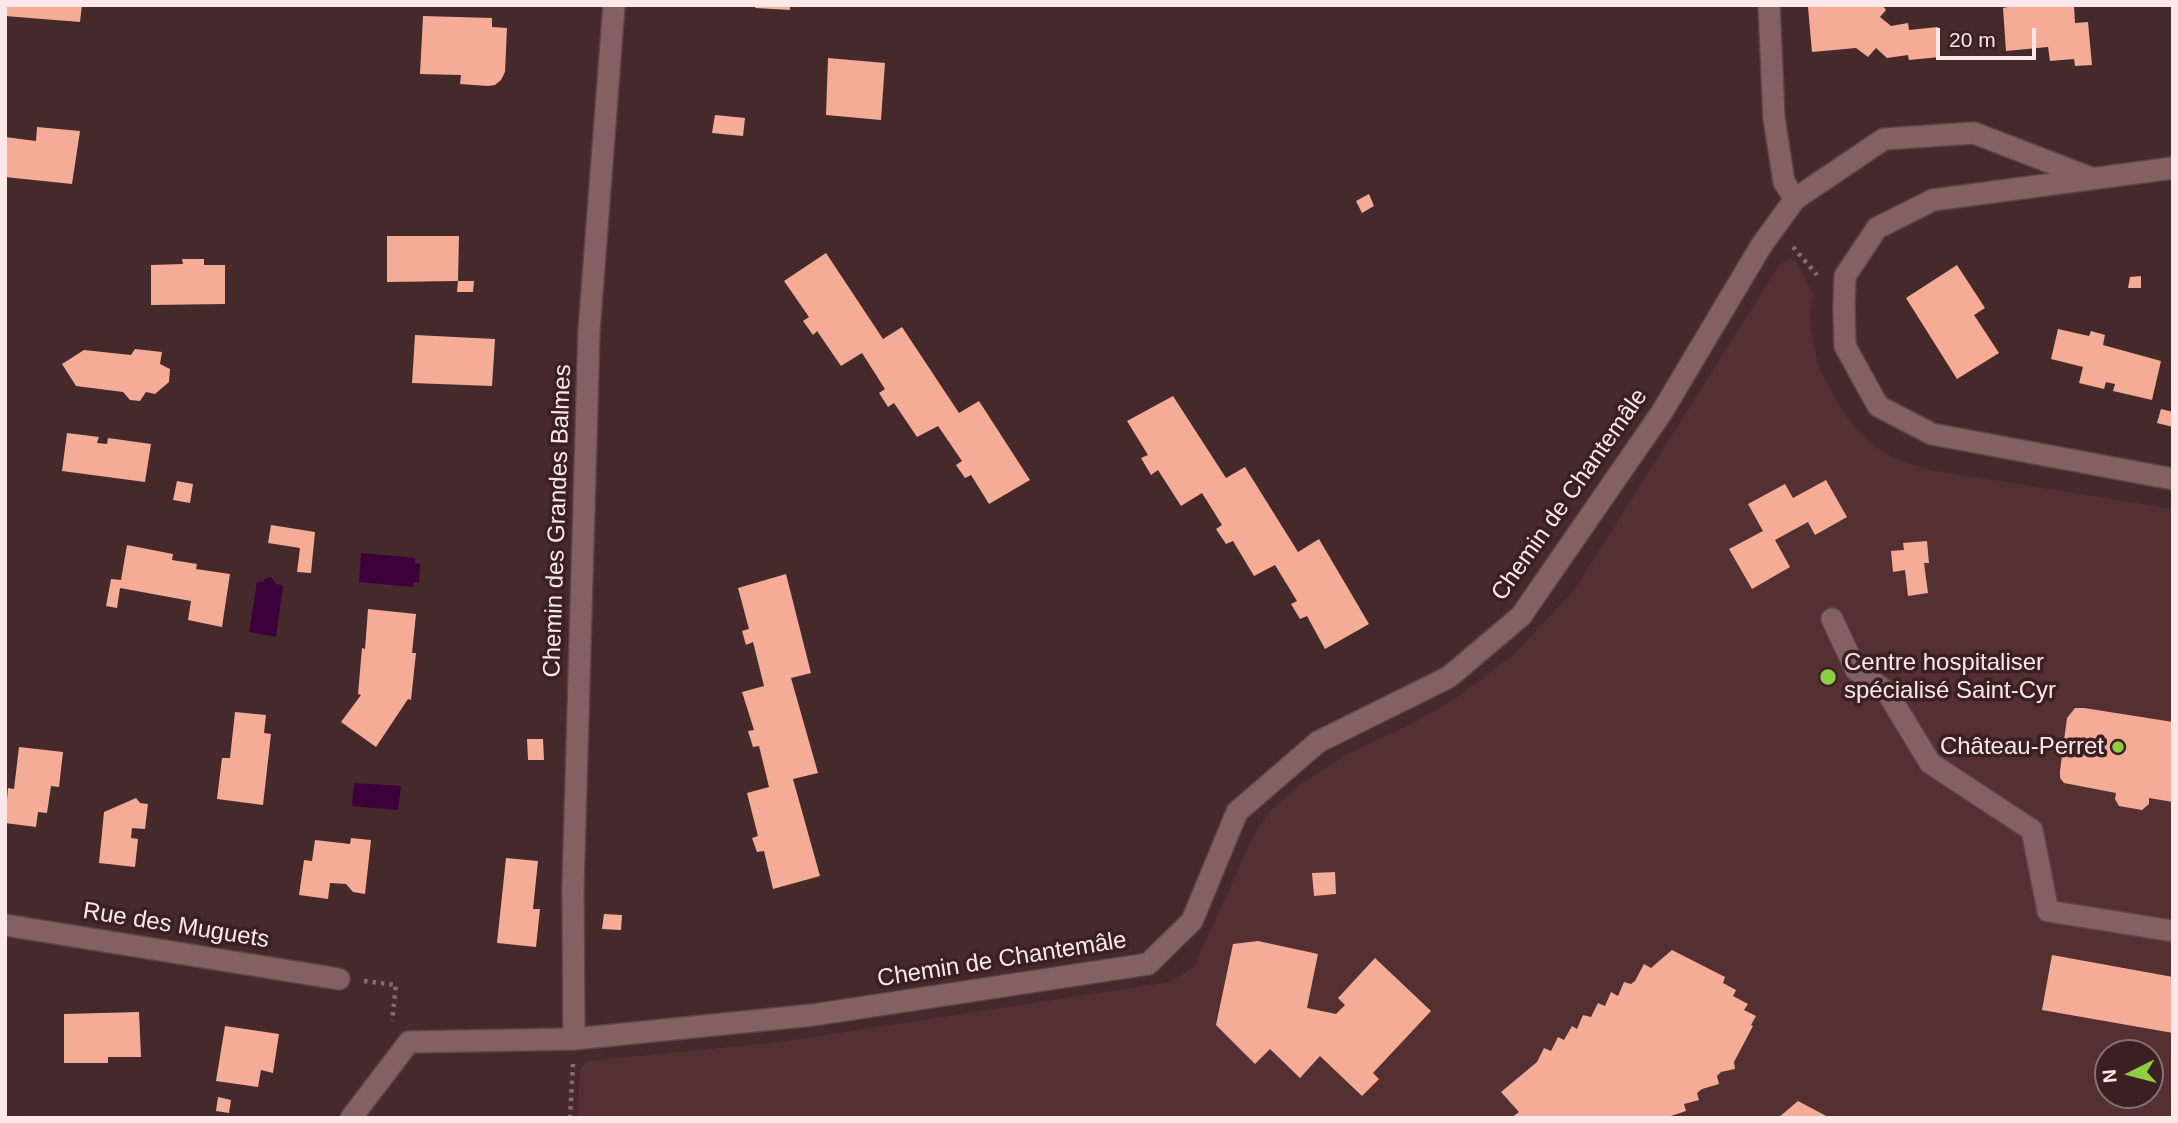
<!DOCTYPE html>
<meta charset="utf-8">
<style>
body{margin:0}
#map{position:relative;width:2178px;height:1123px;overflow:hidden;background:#46292b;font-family:Arial,sans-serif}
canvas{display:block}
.frame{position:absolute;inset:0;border:7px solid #fce8e9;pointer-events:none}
.north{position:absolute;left:2094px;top:1039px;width:70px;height:70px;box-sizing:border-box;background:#3b1f22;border:2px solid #886f72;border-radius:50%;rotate:264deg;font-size:19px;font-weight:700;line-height:28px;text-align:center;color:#fce8e9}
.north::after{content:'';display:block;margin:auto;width:24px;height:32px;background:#8dce43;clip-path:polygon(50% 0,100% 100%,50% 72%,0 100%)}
.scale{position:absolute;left:1936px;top:28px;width:100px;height:32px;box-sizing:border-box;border:4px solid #fce8e9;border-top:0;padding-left:9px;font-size:21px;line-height:24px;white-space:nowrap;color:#fce8e9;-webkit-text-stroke:5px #3b1f22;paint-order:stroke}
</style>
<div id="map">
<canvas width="2178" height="1123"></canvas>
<div class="frame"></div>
<div class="north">N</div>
<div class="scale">20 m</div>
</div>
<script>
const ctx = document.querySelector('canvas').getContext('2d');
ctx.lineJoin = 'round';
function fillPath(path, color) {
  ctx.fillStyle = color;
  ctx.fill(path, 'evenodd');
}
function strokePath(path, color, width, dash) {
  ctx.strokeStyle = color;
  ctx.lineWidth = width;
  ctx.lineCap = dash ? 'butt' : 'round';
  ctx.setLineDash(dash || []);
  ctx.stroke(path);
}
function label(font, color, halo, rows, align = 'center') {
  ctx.font = font + ' Arial,sans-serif';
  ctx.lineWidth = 7;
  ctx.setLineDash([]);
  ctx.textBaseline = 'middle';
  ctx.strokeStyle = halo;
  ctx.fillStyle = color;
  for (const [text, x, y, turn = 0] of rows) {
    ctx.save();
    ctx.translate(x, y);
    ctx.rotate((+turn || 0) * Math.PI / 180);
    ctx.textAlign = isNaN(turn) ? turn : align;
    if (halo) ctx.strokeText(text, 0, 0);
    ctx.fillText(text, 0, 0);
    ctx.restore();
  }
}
const built = new Path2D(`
 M1789 258 1796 261 1813 294 1810 311 1811 331 1819 368 1836 401 1855 428 1876 447 1896 459 1925 469 2173 509V1118H578L580 1069 587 1061 780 1042 1170 982 1194 967 1254 835 1270 811 1301 784 1348 754 1411 724 1455 699 1512 656 1573 592 1780 264ZM2108 1053H2150V1095H2108Z`);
const water = new Path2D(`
 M361 553 415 558V563L420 564 419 582H413V587L359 582Z
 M271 577 276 584 283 585 276 637 249 632 257 582H263L265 579Z
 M354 783 401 786 398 810 352 806Z`);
const building = new Path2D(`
 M5 5H82L80 22 5 16Z
 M756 5H790V10L755 8Z
 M1830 5H1882L1886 10 1880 17 1891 26 1908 23 1909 30 1938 27 1940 57 1909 60 1908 55 1887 58 1876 48 1868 57 1856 48 1812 52 1808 7Z
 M2018 5H2074L2075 23 2088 22 2092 65 2075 66 2074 59 2050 61 2048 47 2006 51 2003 8Z
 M423 16 492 18V27L507 28 505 72 501 80 495 85 488 86 460 84 461 75 420 74Z
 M828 58 885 63 881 120 826 115Z
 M715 115 745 118 743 136 712 133Z
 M37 127 80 131 72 184 5 177V137L36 141Z
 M1369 194 1374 206 1362 213 1356 201Z
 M387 236H459L458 281H474L473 292H457L458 281 387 282Z
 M826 253 883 339 902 327 959 413 979 401 1030 480 989 504 971 475 965 478 956 465 962 461 938 426 917 437 894 403 888 407 879 393 885 389 862 353 841 366 817 331 813 335 803 321 809 317 784 281Z
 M182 259H204V265H225V304L151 305V265L183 264Z
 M1957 265 1985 308 1974 315 1999 353 1957 379 1906 298Z
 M2141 276V288H2128L2130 277Z
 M2058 329 2089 336 2091 331 2105 335 2103 345 2161 361 2152 400 2113 391 2115 384 2106 382 2104 389 2079 383 2083 367 2051 359Z
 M415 335 495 339 492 386 412 383Z
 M135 349 162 352 160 364 170 369 169 382 155 394 146 392 140 401 130 400 123 392 76 386 62 364 84 350 131 355Z
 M1173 396 1226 478 1245 467 1298 552 1319 539 1369 624 1325 649 1307 616 1300 619 1291 604 1297 601 1275 565 1254 576 1233 541 1226 544 1216 529 1222 525 1202 493 1181 506 1158 470 1151 475 1141 458 1148 455 1127 421Z
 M2161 409 2173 412V427L2157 423Z
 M67 433 99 437 97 443 107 444 108 438 151 444 145 482 62 471Z
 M1826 480 1847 517 1815 535 1808 522 1775 540 1790 567 1752 589 1729 549 1763 531 1748 504 1785 484 1793 498Z
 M177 481 193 484 190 503 173 500Z
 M271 525 315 532 311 573 297 572 300 548 268 543Z
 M1927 541 1929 563H1924L1928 593 1908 596 1905 570 1893 572 1891 551 1904 550 1903 543Z
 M127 545 173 554 172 560 197 564 196 569 230 574 222 627 188 620 191 601 120 588 117 608 106 606 111 579 121 580Z
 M786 574 811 673 791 678 818 773 793 779 820 876 773 889 764 851 757 852 752 838 758 836 747 793 769 787 759 746 753 747 748 731 754 730 742 692 764 686 753 642 746 645 742 631 749 629 738 588Z
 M368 609 416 614 412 653H416L411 700 408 699 376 747 341 722 361 695 358 694 362 648 365 649Z
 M2075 708H2084L2173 722V802L2149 798V804L2142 810 2119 806 2115 799 2116 793 2064 783 2060 778V771L2067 718Z
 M235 712 266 715 264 733 271 734 263 805 217 799 222 758H230Z
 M527 739H543L544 760H528Z
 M19 747 63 752 59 787 51 786 47 813 38 812 36 827 5 823 8 788 14 789Z
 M136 798 140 803 148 804 145 829 132 828 131 838 138 839 135 867 99 863 104 812Z
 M351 838 371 840 365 894 353 892 346 884 330 883 328 899 299 895 304 860 312 861 315 840 350 844Z
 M506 858 538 861 533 909H540L536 947 497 943Z
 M1335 872 1336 894 1314 896 1312 873Z
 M604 914 622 915 621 930 602 929Z
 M1258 941 1318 954 1307 1008 1336 1014 1345 1005 1338 998 1375 958 1431 1011 1373 1073 1379 1079 1362 1096 1320 1056 1300 1078 1270 1049 1255 1064 1216 1025 1233 944Z
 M1672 950 1725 977 1723 983 1736 990 1733 996 1748 1004 1744 1010 1756 1016 1751 1025 1753 1026 1734 1062 1735 1069 1721 1072 1717 1076 1719 1084 1702 1089 1697 1093 1699 1100 1684 1104 1686 1111 1671 1116V1118H1511L1519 1112 1501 1092 1537 1062 1544 1048 1551 1051 1558 1037 1564 1040 1572 1026 1577 1029 1583 1015 1591 1017 1598 1003 1605 1006 1611 992 1618 996 1624 982 1631 984 1635 981 1644 964 1651 968Z
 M2052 955 2173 977V1033L2042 1010Z
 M139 1012 141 1057H108V1063H64V1014Z
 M225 1026 279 1034 273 1073 261 1070 258 1087 216 1081Z
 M218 1097 231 1100 229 1113 216 1111Z
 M1798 1101 1830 1118H1778Z`);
const path = new Path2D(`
 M1793 247 1817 275
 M364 981 396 985 392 1021
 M570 1118 573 1064`);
const minor = new Path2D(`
 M1769 5 1774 118 1784 182 1795 199
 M2173 168 1933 200 1877 228 1845 276 1844 308 1845 346 1878 406 1932 434 2173 479
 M1832 619 1856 670 1887 692 1930 763 2032 830 2048 911 2173 931
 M5 925 339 979
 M574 1039 573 888 589 331 614 5
 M351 1118 409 1042 574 1039 813 1015 1148 964 1192 921 1237 812 1318 742 1449 677 1521 616 1662 412 1761 246 1795 199 1884 139 1974 133 2091 178`);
const markers = [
 [1828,677,9,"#8dce43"],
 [2118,747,7,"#8dce43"]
];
const streetNames = [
 ["Chemin de Chantemâle",1570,495,-55],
 ["Chemin des Grandes Balmes",558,521,-88],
 ["Rue des Muguets",176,926,9],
 ["Chemin de Chantemâle",1002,960,-9]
];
const poiNames = [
 ["Centre hospitaliser",1844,663],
 ["spécialisé Saint-Cyr",1844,691],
 ["Château-Perret",2104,747,"right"]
];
fillPath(built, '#543033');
fillPath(water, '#3a013b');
fillPath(building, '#f4ac97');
strokePath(minor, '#5d4547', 24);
strokePath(path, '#856b6d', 4.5, [3.5, 5]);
strokePath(minor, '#836163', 21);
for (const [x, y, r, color] of markers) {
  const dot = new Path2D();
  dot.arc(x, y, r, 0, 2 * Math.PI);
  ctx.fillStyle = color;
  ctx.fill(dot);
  strokePath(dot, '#3b1f22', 2.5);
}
label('24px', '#fce8e9', '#3b1f22', streetNames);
label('24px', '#fce8e9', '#3b1f22', poiNames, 'left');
</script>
